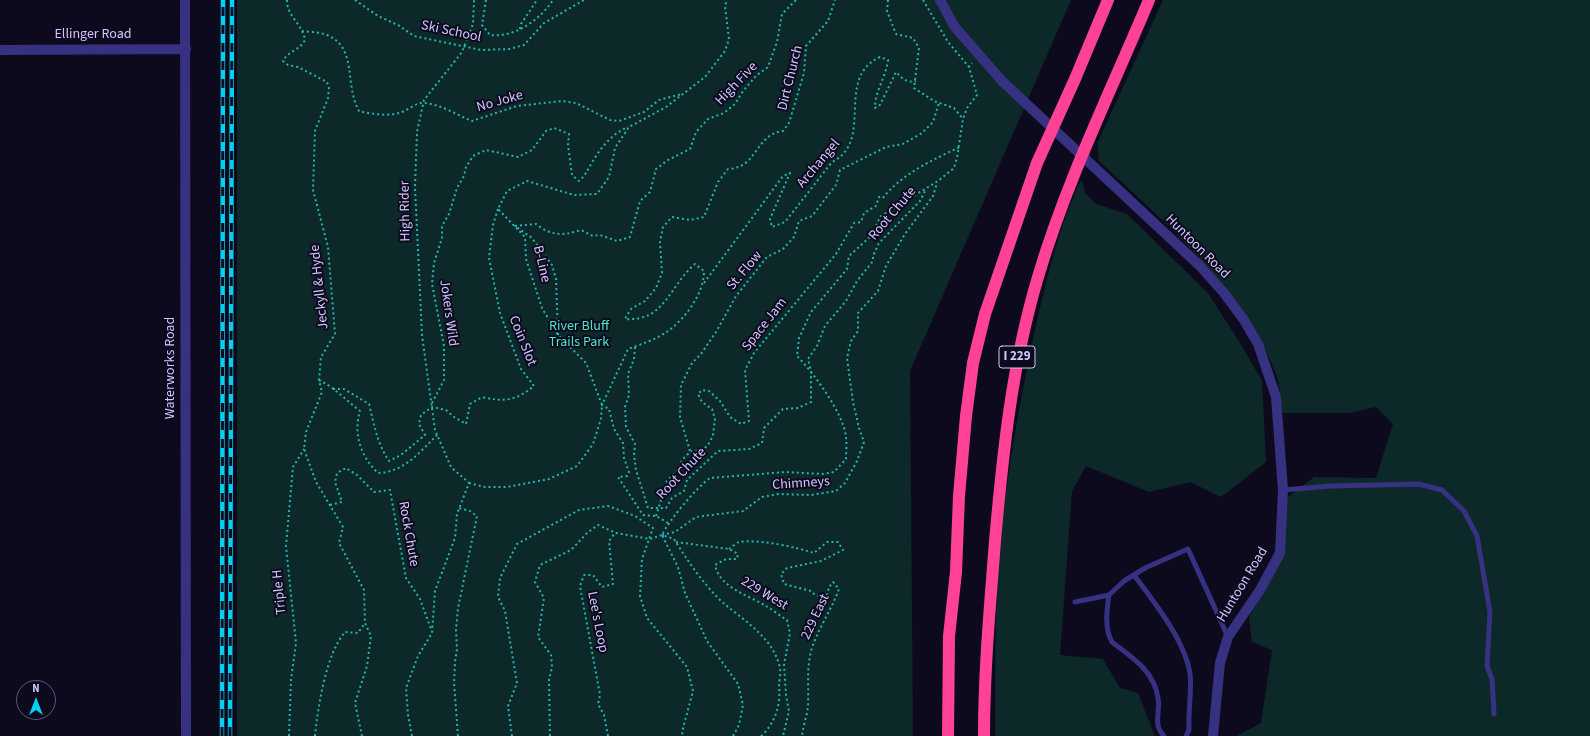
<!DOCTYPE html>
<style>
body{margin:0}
#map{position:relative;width:1590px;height:736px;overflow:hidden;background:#0e0a1e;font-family:"Source Sans 3",sans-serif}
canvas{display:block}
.north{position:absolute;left:16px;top:680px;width:40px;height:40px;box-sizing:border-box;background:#0e0a1e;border:1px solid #5b5678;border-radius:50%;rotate:0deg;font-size:11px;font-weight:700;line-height:16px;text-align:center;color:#cfc7ff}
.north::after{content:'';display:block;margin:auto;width:14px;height:18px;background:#00d1f2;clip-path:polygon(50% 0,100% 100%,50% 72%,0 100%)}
</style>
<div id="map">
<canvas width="1590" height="736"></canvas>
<div class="north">N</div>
</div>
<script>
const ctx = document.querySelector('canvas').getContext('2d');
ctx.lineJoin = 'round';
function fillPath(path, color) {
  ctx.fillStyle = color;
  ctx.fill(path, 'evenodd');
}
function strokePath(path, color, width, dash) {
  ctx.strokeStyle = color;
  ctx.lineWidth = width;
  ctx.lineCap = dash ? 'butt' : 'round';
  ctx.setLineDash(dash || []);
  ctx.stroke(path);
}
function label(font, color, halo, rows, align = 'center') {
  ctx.font = font + ' "Source Sans 3",sans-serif';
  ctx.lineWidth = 4;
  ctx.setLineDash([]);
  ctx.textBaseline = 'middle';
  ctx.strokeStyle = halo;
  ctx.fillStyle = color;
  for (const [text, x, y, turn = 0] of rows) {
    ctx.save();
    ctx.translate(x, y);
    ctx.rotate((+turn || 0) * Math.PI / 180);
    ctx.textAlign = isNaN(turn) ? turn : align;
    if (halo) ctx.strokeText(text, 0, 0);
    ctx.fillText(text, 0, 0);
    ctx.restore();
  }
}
const green = new Path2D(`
 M237 0H1071L910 371 913 736H237Z
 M1163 0H1590V736H1237L1261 723 1272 650 1252 642 1249 618 1276 549 1284 500 1314 477 1376 478 1393 424 1376 407 1350 413H1282C1281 401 1280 386 1276 374 1243 288 1165 223 1099 161L1097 144Z
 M1081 180 1086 194 1096 204 1127 214 1208 293 1242 346 1262 381 1266 462 1221 497 1190 482 1149 492 1086 466 1072 491 1060 655 1103 659 1120 688 1138 693 1155 736H995C996 676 994 615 999 554 1006 479 1019 404 1035 330 1047 279 1058 228 1081 180Z`);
const path = new Path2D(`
 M287 0C286 15 303 25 305 40 299 51 288 51 283 61L288 65 298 67 327 82 329 88 328 98 315 131 313 190 328 247 335 334 321 357 319 380 322 392 306 432 304 449 316 482 343 527 339 543 364 590 365 623 371 636 367 666 355 703 362 736
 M355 0 378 16 398 25 414 36 481 50 509 49 524 45 544 23 584 0
 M486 0 482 25 490 35C514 38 540 20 553 0
 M888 0 887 11 896 34 913 38 919 48 914 88 934 101 954 108 963 119
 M923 0 948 42 969 67
 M520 29 521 24 537 0
 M302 31C310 32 320 32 327 35 358 48 344 84 359 111 371 114 390 117 402 112 410 109 416 102 425 103 442 105 457 115 472 121L517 106 562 101 576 103 610 120 619 121 644 112 659 100 682 94
 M704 283 783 176 790 173 770 219 772 227 785 222 832 162C875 141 834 78 880 57L888 60C886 77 875 91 875 108L880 105 896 72C903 79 906 83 916 81
 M558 335 556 279 552 265 532 238 515 226 536 224C551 236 563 236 581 230L593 236 600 235 617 241 630 237 640 201 650 192 656 169 668 160 690 149 696 132 708 119 724 113 735 104 743 91 757 75 768 67 777 42 782 14 796 0
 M635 347 634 359 628 374 629 395 625 407 626 427 635 444 634 455 636 470 648 508H666L672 498 684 491 687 480 718 451 749 449 762 443 764 428 783 409 798 408 811 402V371L808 359 817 346 825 326 846 301 857 281 873 261V256L879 243 920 201 926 189
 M319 380C334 387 347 401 360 411 353 434 361 457 378 473 404 472 419 453 437 435
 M333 389H344L369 404C374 424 377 443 389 461L401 455 425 435 419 424 421 415 432 407 446 410 454 417 466 424 470 404 482 397C503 402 516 401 534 386L521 369 500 313 489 258 493 225 498 209
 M432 403 444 380V346L432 284 434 263 442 238V226L449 214 457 188 464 176 466 167 473 156 486 150 518 157 532 150 546 131 554 128 569 134 568 145 572 175 579 181C586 175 588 169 593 161 601 147 613 133 628 127
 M690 451 680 417 681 385 692 363 701 354 716 332 736 296 767 257 783 249 794 237 799 221 812 216 836 185 840 170 886 147 903 144 922 133 933 122 939 103
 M469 483 485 487H507L549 479 577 466 593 444 601 419 602 405 586 363 558 335 542 308 526 259 525 237 498 209 507 191 527 181 574 195 597 194 609 177 615 148 629 127 666 107 705 77 725 51 729 39 725 6 727 0
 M330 505 342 502 335 482 337 473 346 468 357 475 374 492 390 490 406 578 420 599 431 629
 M656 516 667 481 679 468 682 460 690 452 704 449 710 442 713 435 715 419 712 409 702 402 698 394 702 390 709 391 720 401 730 417 741 424 749 421 745 370 754 353 836 254 854 223 861 222 864 213 876 206 879 197 883 198C900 175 934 159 960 147
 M668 523 656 516 643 515 618 477 627 476 629 472 624 458 623 443 614 429 609 409 602 405 628 349C642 344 657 339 668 331 686 318 704 293 704 271L695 264C669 286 665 322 625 319L631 309 645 301 656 288 662 273 660 242 663 227 672 217 690 220 704 217 718 182 728 169C758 168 755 134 783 131L789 123 804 73 806 46 828 21 835 0
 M676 542 729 549 738 554 737 559H726L715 565C720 588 748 595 766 606 773 610 780 616 787 620L790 633 784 665 786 695 789 711 783 736
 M729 549C732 547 736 543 739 542 760 539 795 547 814 553L827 542H838L843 550 821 561 787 568 781 574 784 584 811 591 815 595 824 597 827 595 829 587 833 582 839 589C832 609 819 627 812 648 806 667 809 686 808 706 807 716 803 726 802 736
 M289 736 291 680 296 643 286 546 293 467 304 449
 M315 736C318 706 326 654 345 632L358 633 365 623
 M412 736 408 715 406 688 418 656 432 633 435 591 455 538 457 514 469 483 451 467 435 430 422 335 415 187 417 132 424 100 462 52 473 24 474 0
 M458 736 454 683 455 662 457 649 456 630 458 608 477 516 470 511 459 508
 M512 736 508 706 517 683 505 611 498 597 500 578 517 544 579 510 608 506 635 516 653 528 642 559 640 596 647 618 687 667 693 691 682 732 683 736
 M550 736 549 680 552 667 551 655 538 637 544 598 535 582 540 565 571 550 587 533 598 525 616 533 650 539 662 535
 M608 736 604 715 598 704 600 695 580 586 584 575H593L602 587 613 584 609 541 615 533
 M733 736 739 725 743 705 738 684 707 641 685 593 678 567 662 535C670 519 696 488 710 478L786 472 822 474 834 472 846 459C846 452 847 444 846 437 844 414 813 372 797 356L799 338 811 312 847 269 849 256 871 236 881 216 938 181 954 168 957 158 963 119 967 108 977 95 969 67 972 63
 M761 736C775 724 781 704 779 686 779 681 781 674 780 668 773 636 742 620 720 600 702 582 687 560 674 539L662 535 675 532 696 517 743 511 762 497 778 494 811 495 836 491 845 483 857 461 864 442 859 428 853 402 847 358 851 341 858 331V313L878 291 886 266 905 234 933 196 937 183`);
const service = new Path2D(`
 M1283 490 1331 486 1419 484 1442 490 1464 511 1477 536 1490 612 1487 666 1492 679 1494 714
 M1134 575C1154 602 1185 640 1190 674 1192 688 1188 714 1189 730L1186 736
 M1109 595C1107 609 1104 628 1112 642 1131 657 1154 670 1158 698 1161 711 1152 724 1164 736
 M1075 602 1109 595 1124 581 1145 568 1188 549 1228 637`);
const minor = new Path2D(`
 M185 0 186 736
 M940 0 954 26 1002 81 1200 266 1224 293 1244 320 1258 344 1276 397 1283 490 1280 553 1260 590 1228 637 1220 663 1213 736
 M0 50 186 49`);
const motorway = new Path2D(`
 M948 736 949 636 956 572 959 496 966 416 973 363 985 314 1037 163 1075 79 1108 0
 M984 736C984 671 990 606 995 541 1003 451 1012 364 1038 277 1066 182 1111 91 1149 0`);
const rail = new Path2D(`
 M222 736 223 0
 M230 736 232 0`);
const shields = [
 [1017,357,36]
];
const shieldNames = [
 ["I 229",1017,357]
];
const streetNames = [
 ["Ski School",451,32,12],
 ["Ellinger Road",93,35],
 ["Dirt Church",791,78,-76],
 ["High Five",737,84,-46],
 ["No Joke",500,102,-16],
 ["Archangel",819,164,-50],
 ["High Rider",406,211,-91],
 ["Root Chute",893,214,-50],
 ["Huntoon Road",1197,247,45],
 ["B-Line",541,264,77],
 ["St. Flow",745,271,-50],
 ["Jeckyll & Hyde",320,287,-96],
 ["Jokers Wild",448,313,82],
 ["Space Jam",765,325,-52],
 ["Coin Slot",522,341,68],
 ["Waterworks Road",171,368,-90],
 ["Root Chute",682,474,-47],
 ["Chimneys",801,484,-4],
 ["Rock Chute",408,534,80],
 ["Huntoon Road",1243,585,-59],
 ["Triple H",280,592,-96],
 ["229 West",764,594,31],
 ["229 East",816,617,-65],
 ["Lee's Loop",597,622,79]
];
const parkNames = [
 ["River Bluff",579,327],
 ["Trails Park",579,343]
];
fillPath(green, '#0d2828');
strokePath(path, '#24b6b2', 2, [2, 3]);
strokePath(service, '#373181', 5);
strokePath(minor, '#373181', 10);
strokePath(motorway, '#ff4296', 12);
strokePath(rail, '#00d1f2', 4.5);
strokePath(rail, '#0e0a1e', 3, [9]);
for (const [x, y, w] of shields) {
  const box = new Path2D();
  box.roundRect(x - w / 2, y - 11, w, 22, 3);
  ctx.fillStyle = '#0e0a1e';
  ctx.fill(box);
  strokePath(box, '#cfc7ff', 1);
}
label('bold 13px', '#cfc7ff', null, shieldNames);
label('14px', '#cfc7ff', '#0e0a1e', streetNames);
label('14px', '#4be7c5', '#0e0a1e', parkNames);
</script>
